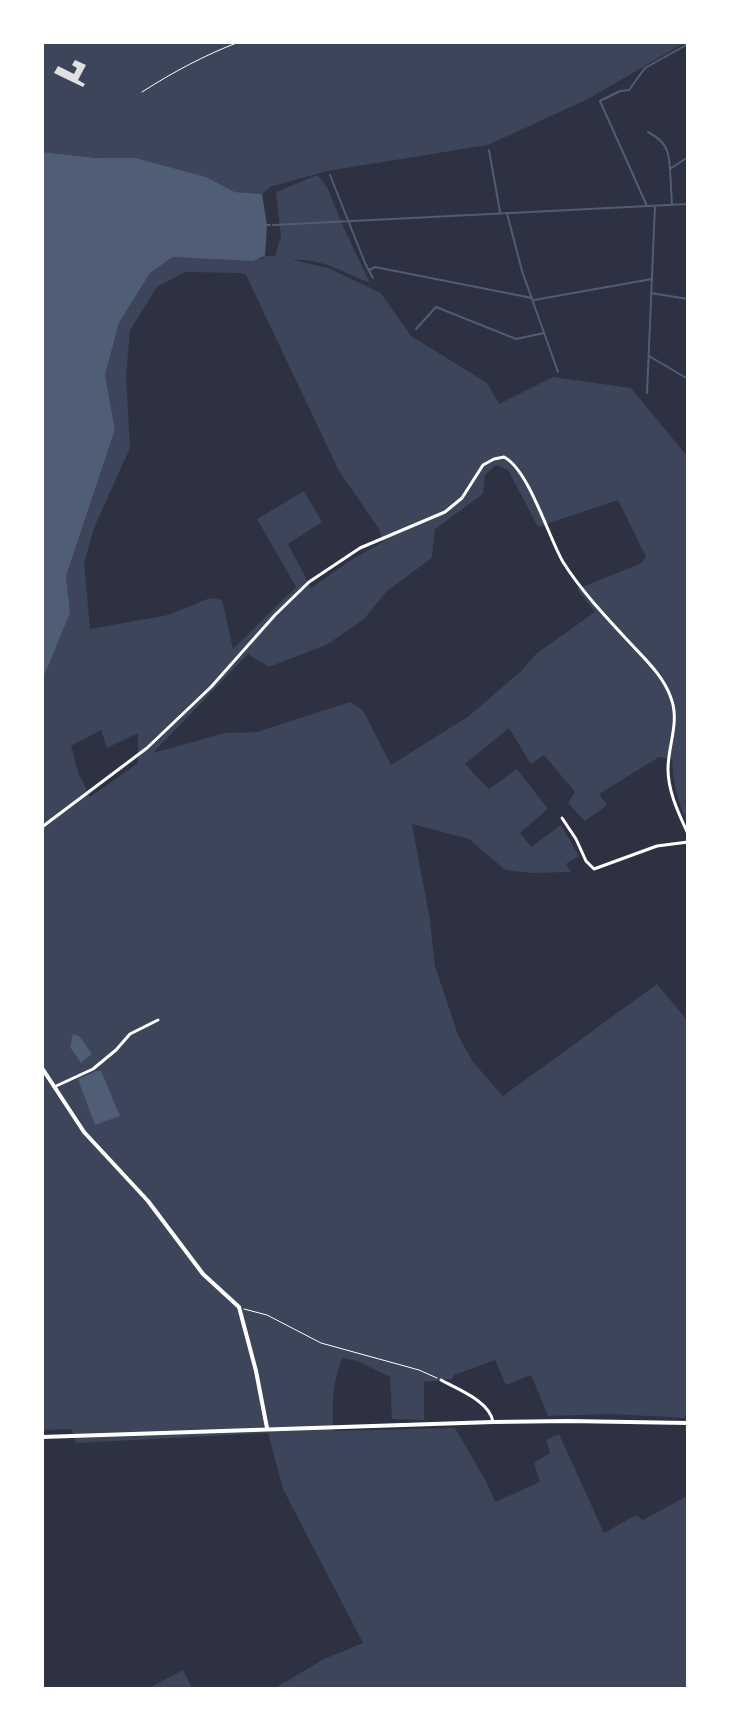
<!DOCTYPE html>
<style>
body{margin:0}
#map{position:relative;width:730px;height:1731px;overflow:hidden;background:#2d3142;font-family:"Archivo Narrow",sans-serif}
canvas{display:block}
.frame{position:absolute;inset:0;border:44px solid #fff;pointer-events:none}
</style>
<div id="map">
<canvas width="730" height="1731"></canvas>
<div class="frame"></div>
</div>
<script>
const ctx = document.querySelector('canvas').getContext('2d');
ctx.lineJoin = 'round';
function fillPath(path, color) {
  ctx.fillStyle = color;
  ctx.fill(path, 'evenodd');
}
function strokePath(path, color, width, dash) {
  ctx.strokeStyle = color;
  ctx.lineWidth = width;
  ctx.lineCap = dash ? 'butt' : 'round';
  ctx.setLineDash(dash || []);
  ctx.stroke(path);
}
const green = new Path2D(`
 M43 43H684L588 99 488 145 327 171 270 187 262 194 235 192 206 177 136 158H97L43 152Z
 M317 175 327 187 342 224 370 283C346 273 318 257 293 260L328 268 381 293 411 336 487 383 499 404 553 377 631 388 687 456V819L686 820C677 800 673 781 672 759L659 757 599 794 607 805 585 821 568 803 575 792 544 755 531 764 509 728 465 764 489 789 517 769 548 809 520 833 531 847 561 825 579 856 566 864 571 872 531 873 505 870 469 839 412 824 430 920 435 966 458 1035 473 1062 503 1096 657 984 687 1020V1430H685L686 1418 610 1414 548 1416 531 1375 506 1385 495 1360 454 1375 452 1379 424 1382V1420L392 1419 390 1377 357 1361 342 1358C333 1381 331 1407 334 1431L455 1428 487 1483 495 1502 540 1482 534 1463 550 1453 546 1440 559 1434 604 1533 636 1515 643 1520 687 1496V1688H275L324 1659 363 1643 283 1489 268 1433 76 1443 71 1429 43 1430 42 678 69 613 66 576 115 430 105 375 119 323 150 273 173 257 262 259 265 256H275L281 236 276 192ZM185 272 240 273 246 275 339 471 379 529 383 542 354 558 311 588 288 544 322 522 304 491 257 519 296 587 233 649 222 600 210 598 168 615 90 629 84 563 94 528 130 448 126 377 130 330 157 287ZM496 465 508 470 538 527 618 500 646 557 642 563 577 589 595 612 536 654 521 671 469 716 391 765 363 710 350 702 257 732 225 733 153 753 248 654 269 667 328 644 364 619 387 591 432 558 435 529 483 494 485 475ZM101 730 107 748 138 733V763L90 797 78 772 71 746Z
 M183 1670 192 1688H149Z`);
const water = new Path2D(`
 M43 152 97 158H136L206 177 235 192 262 194 267 225 265 256 253 261 173 257 150 273 119 323 105 375 115 430 66 576 70 613 43 678Z
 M73 1034 80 1037 92 1054 81 1063 70 1047Z
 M97 1071H101L120 1116 95 1125 78 1079Z`);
const stream = new Path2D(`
 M648 132C665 141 669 149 670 169
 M489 150 500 212
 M330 175 365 263 373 278
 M672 205 670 169 688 157
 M647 206 600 101 620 91 629 90 645 68 688 44
 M507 213 522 271 558 372
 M267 225H270
 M273 225 688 204
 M369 270 375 267 532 298
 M651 293 688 299
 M534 300 652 279
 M416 329 436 307 516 339 544 333
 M649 356 688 379
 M647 393 655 206`);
const building = new Path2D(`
 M75 60 86 65 78 80 85 84 83 87 54 73 58 66 74 74 77 68 72 65Z`);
const path = new Path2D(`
 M142 92C173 72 205 55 239 42
 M244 1309 267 1315 321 1343 419 1370 437 1378`);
const minor = new Path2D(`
 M562 818 576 839 586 861 594 869 657 846 688 842
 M42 827 147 748 211 687 275 615 309 582 360 548 445 512 462 498 483 465 494 459 504 457C529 470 548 536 563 562 582 592 607 618 631 644 646 660 664 677 671 698 680 722 668 745 668 769 668 792 679 814 688 834
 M54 1087 93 1069 116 1050 130 1034 158 1020
 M441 1380C457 1389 490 1401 493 1422`);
const tertiary = new Path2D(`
 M42 1068 84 1132 148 1201 203 1274 239 1307 256 1371 267 1428
 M42 1437 493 1422 568 1421 688 1423`);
fillPath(green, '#3c4559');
fillPath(water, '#4f5d75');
strokePath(stream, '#4f5d75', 2);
fillPath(building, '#e0e0e3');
strokePath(path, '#fff', 1);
strokePath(minor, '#fff', 3);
strokePath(tertiary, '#fff', 4);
</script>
